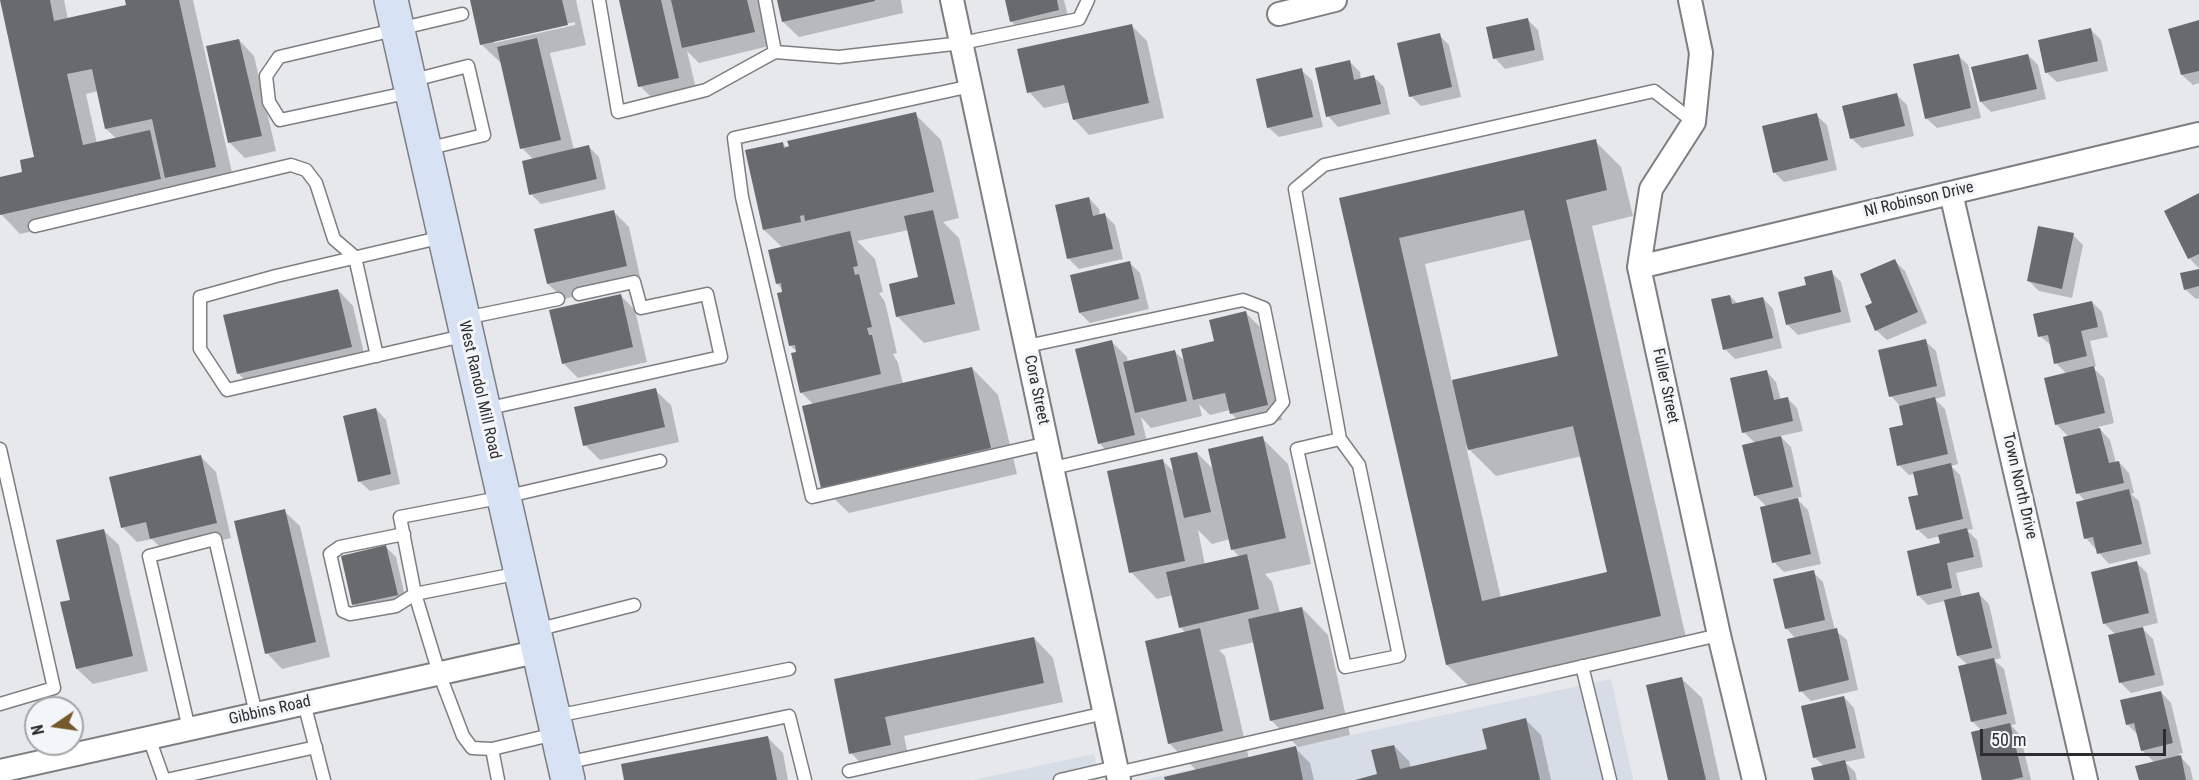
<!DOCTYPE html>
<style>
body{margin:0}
#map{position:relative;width:2199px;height:780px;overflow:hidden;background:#e6e8ec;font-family:"Roboto Condensed",sans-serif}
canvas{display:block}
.north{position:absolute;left:24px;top:696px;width:60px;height:60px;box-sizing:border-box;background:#f3f6f9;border:2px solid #a4a6a8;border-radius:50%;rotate:257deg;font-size:16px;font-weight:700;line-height:24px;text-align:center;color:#2d2d2f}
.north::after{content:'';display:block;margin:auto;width:21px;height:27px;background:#73592b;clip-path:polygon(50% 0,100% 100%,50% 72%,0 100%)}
.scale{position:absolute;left:1980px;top:729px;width:186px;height:27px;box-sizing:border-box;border:3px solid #2d2d2f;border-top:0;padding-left:8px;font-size:18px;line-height:21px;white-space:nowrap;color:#2d2d2f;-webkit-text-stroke:4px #f3f6f9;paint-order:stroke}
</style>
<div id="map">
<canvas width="2199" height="780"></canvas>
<div class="north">N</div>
<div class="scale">50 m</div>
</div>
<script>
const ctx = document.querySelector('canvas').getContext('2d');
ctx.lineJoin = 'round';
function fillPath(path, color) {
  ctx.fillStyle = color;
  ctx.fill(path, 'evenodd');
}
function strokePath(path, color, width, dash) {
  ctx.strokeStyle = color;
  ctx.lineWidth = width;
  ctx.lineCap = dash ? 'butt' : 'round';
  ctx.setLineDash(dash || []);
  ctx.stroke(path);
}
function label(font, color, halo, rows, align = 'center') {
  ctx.font = font + ' "Roboto Condensed",sans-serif';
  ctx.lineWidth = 6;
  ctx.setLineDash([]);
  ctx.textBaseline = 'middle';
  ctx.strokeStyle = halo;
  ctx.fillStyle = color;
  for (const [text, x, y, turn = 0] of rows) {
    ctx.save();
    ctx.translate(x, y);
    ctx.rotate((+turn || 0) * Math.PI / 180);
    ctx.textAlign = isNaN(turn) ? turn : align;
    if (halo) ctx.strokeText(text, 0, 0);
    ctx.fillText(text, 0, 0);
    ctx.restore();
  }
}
const built = new Path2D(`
 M1611 679 1633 780H1143Z
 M1094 754 1099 780H973Z`);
const shadow = new Path2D(`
 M1 0H64L68 19 128 6 126 0H193L235 186 186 197 177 187 179 198 20 234 1 214 0 178 24 173 36 158ZM98 91 106 129 117 139 97 144 86 94Z
 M471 0H576L586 45 550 53 574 150 589 147 599 157 606 189 541 204 531 194 534 160 522 148 501 63 481 44ZM575 22V25L494 43V40Z
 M620 0H758L769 46 699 63 687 51 698 97 659 105 640 86Z
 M778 0H901L903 13 799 37 783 22Z
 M1006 0H1064L1069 20 1021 31 1011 21Z
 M1527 19 1538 30 1544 60 1505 69 1495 58Z
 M2199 22V83L2193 85 2182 75Z
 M1131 25 1147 41 1164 118 1089 135 1074 119 1070 102 1044 108 1029 92Z
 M2090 29 2101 40 2108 71 2057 82 2046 72Z
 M1439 35 1449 45 1461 97 1421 106 1411 96Z
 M239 40 254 56 276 151 245 158 230 143Z
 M1958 55 1968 65 1981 118 1937 128 1926 118Z
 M2028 55 2038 65 2046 99 1991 112 1981 102Z
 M1349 61 1360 72 1361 80 1374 77 1384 87 1390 114 1338 127 1328 116Z
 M1301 70 1312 80 1323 127 1279 137 1268 127Z
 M1897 95 1907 105 1914 136 1862 148 1851 138Z
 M915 114 941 140 959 218 943 222 959 238 980 330 924 343 897 316 920 278 909 230 857 241 875 259 883 292 879 293 885 302 897 353 893 354 898 363 903 384 972 368 998 395 1017 474 849 513 822 487 814 405 801 392 798 353 791 346 784 293 778 284 783 248 764 230 782 143 787 148Z
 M1816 115 1827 125 1837 170 1784 182 1774 172Z
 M1595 141 1621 167 1633 216 1592 226 1687 642 1474 691 1447 665 1341 199ZM1533 239 1559 357 1452 382 1425 264ZM1466 446 1496 476 1582 456 1609 573 1501 598Z
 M2199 195V268L2190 259 2166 212Z
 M1089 198 1099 209 1100 216 1105 215 1115 225 1123 259 1079 269 1069 259Z
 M614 212 629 227 641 281 564 299 548 284Z
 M2073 235 2083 245 2072 298 2039 291 2029 281Z
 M1895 261 1905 271 1927 323 1887 340 1876 330 1874 304Z
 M1130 263 1140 273 1149 309 1090 323 1080 313Z
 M2199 271V298L2196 299 2185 289Z
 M1831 272 1841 282 1851 322 1798 335 1787 324 1808 287Z
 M338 290 353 306 366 362 253 388 238 373Z
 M620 295 635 310 647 362 578 378 563 363Z
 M1730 296 1738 304 1763 298 1773 309 1782 348 1735 359 1725 349Z
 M2092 302 2102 312 2108 337 2090 341 2096 366 2092 367 2104 378 2114 423 2098 427 2110 440 2116 463 2119 462 2129 473 2134 493 2131 494 2139 501 2151 554 2109 564 2086 538 2085 501 2078 493 2069 437 2056 424 2067 374 2056 363 2052 346 2040 336Z
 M1246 313 1261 328 1282 420 1246 428 1231 413 1230 410 1210 415 1199 404 1202 416 1151 428 1141 417 1149 450 1114 458 1099 443 1112 342 1127 357 1128 363 1175 352 1186 362 1216 343Z
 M1925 341 1936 351 1946 396 1935 399 1945 409 1958 464 1951 466 1960 475 1973 529 1967 530 1977 540 1983 567 1956 573 1962 598 1979 594 1989 604 2001 658 1994 660 2004 669 2016 724 2011 725 2020 735 2031 780H1984L1982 731 1972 721 1968 665 1958 656 1945 601 1928 605 1918 595 1942 545 1940 536 1928 539 1917 529 1920 496 1915 474 1909 475 1899 465 1905 426 1900 406 1891 396Z
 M1766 371 1776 382 1781 400 1787 398 1797 408 1803 431 1780 436 1791 447 1802 497 1796 498 1808 510 1821 564 1784 572 1774 562 1767 507 1755 495V443L1744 432Z
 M655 390 671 405 679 442 600 460 585 445Z
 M376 409 386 420 400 484 370 491 359 481Z
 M1262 438 1288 464 1311 564 1265 574 1272 582 1280 613 1302 608 1328 635 1350 735 1298 747 1271 720 1255 642 1219 650 1225 656 1249 759 1295 748 1310 763 1314 780H1166L1197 771 1169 743 1186 633 1180 627 1173 595 1157 599 1131 572 1162 460 1175 473 1197 453 1215 471ZM1198 530 1212 544 1230 539 1233 550 1240 557 1205 565Z
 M201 457 216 472 231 538 166 553 152 539 137 542 122 527Z
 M284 511 300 526 330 657 282 669 267 653Z
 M103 530 119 545 148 671 93 684 77 669 71 601Z
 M386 547 396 557 407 605 364 615 354 604Z
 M2137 563 2147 573 2158 623 2141 627 2153 639 2164 685 2131 693 2121 683 2116 635 2104 623Z
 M1813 572 1823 582 1835 630 1847 640 1858 690 1811 701 1801 691 1796 639 1786 628Z
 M1034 638 1053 658 1063 702 904 736 910 764 870 773 851 753 836 680Z
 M1682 679 1702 698 1720 780H1669Z
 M2161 692 2171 703 2183 753 2178 754 2190 767 2193 780H2140L2155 763 2142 750 2137 734 2127 724Z
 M1844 697 1854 708 1865 758 1845 762 1855 772 1857 780H1815L1824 766 1814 757Z
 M1526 720 1541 735 1551 780H1358L1378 775 1394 746 1409 761 1411 768 1489 750Z
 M768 738 783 753 788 780H625Z`);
const building = new Path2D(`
 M0 0H50L54 21 126 5 125 0H179L216 167 165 178 152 119 105 129 92 69 67 74 83 145 150 130 161 179 0 215V177L22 172 20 160 34 157Z
 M470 0H562L568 25 480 45Z
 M619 0H661L679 78 638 87Z
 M671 0H747L755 32 682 48Z
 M777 0H875V1L782 22Z
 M1005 0H1057L1059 10 1010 22Z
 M1528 18 1535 50 1493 59 1486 27Z
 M2199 20V71L2181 75 2168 29Z
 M1132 24 1149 103 1073 120 1064 85 1027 93 1017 49Z
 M2091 28 2098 61 2045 73 2038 40Z
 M1440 33 1452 87 1409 97 1397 43Z
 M537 38 561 140 520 149 497 47Z
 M239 39 262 136 228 143 206 46Z
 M1959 54 1971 108 1925 119 1913 64Z
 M2028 54 2037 89 1980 102 1971 67Z
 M1350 60 1354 80 1374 75 1381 104 1326 117 1315 68Z
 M1302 68 1313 117 1267 128 1256 79Z
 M1897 93 1905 126 1850 139 1842 106Z
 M916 112 934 192 805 221 804 215 800 216 801 222 763 230 745 150 783 142 784 148 789 146 787 141Z
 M1817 113 1828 160 1773 173 1762 126Z
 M1596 139 1607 190 1566 200 1661 616 1446 665 1339 198ZM1524 210 1558 356 1452 380 1468 450 1573 426 1607 572 1482 601 1399 238Z
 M589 145 597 179 529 195 522 161Z
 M2199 193V254L2188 259 2164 211Z
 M1089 197 1093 216 1105 213 1113 249 1067 259 1055 205Z
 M614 210 627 266 547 284 534 229Z
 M933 210 955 304 896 317 889 284 918 277 904 216Z
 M2038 226 2074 233 2062 289 2027 281Z
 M850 231 858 266 853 267 855 275 859 274 872 327 867 328 869 335H872L881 374 800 393 791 353 796 352 795 345 789 346 777 293 782 292 781 283 776 284 768 250Z
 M1895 259 1918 312 1875 331 1865 306 1872 303 1860 274Z
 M1130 261 1139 299 1079 313 1070 275Z
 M2199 269V286L2184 290 2180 273Z
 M1832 270 1841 312 1786 325 1778 292 1806 285 1804 277Z
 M338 289 352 347 237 374 223 315Z
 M621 294 633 347 562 364 549 310Z
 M1730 295 1732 304 1763 297 1773 338 1723 350 1711 299Z
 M2092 301 2098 327 2081 331 2087 356 2054 364 2048 335 2038 337 2033 314Z
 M1246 311 1268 405 1230 414 1225 393 1193 400 1181 349 1214 341 1209 320Z
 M1926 339 1937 386 1889 397 1878 350Z
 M1112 340 1135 435 1098 444 1075 349Z
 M1175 350 1187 401 1135 413 1123 362Z
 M2094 366 2105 413 2055 425 2044 378Z
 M972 367 991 448 821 488 802 406Z
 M1767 370 1774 400 1788 397 1793 421 1742 433 1730 378Z
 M656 388 665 427 583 446 574 407Z
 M1935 397 1948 454 1897 466 1889 428 1903 425 1899 406Z
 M376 408 391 474 358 482 343 416Z
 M2100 428 2109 463 2119 461 2124 483 2076 494 2063 437Z
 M1263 436 1286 538 1231 550 1208 449Z
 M1781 436 1793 487 1754 496 1742 445Z
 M1197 452 1211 512 1184 518 1170 458Z
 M201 455 217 523 150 539 146 522 121 528 109 477Z
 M1163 459 1185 561 1129 573 1107 471Z
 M1951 463 1963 519 1916 530 1908 497 1918 495 1913 472Z
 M2129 489 2142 544 2097 554 2093 537 2084 539 2076 502Z
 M1798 498 1811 554 1772 563 1760 507Z
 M285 509 316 642 265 654 234 521Z
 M1967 528 1974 557 1947 563 1952 588 1917 596 1907 551 1940 543 1938 535Z
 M104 529 133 656 76 669 60 602 70 600 56 540Z
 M386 545 398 595 352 605 341 556Z
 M1247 554 1259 609 1179 628 1166 572Z
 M2137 561 2149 613 2103 624 2091 572Z
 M1814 570 1825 620 1785 629 1773 579Z
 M1979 592 1992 648 1957 656 1944 600Z
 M1302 607 1324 709 1270 721 1248 619Z
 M2143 627 2155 675 2119 683 2108 635Z
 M1200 628 1223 731 1168 744 1145 641Z
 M1837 628 1849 680 1799 692 1787 639Z
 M1034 637 1044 683 885 717 891 745 849 754 834 679Z
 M1994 658 2007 714 1971 722 1958 666Z
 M1682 677 1706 780H1668L1646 685Z
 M2161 691 2173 743 2141 751 2134 723 2126 725 2120 700Z
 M1844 696 1856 748 1813 758 1801 706Z
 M1526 718 1540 780H1355L1377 774 1371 750 1394 745 1400 769 1487 749 1482 729Z
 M2010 723 2023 777 2011 780H1982L1971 732Z
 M768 736 777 780H624L621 764Z
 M1296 746 1303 780H1165L1164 777Z
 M2181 755 2186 780H2139L2135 766Z
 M1845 760 1850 780H1814L1811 768Z`);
const service = new Path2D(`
 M599 0 618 112 706 90 775 52 839 57 962 43 1079 19 1088 0
 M765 0 775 52
 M410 81 468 66 484 135 426 149
 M971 86 734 138 742 197 812 497 1048 443
 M411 92 280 120 269 102 266 76 279 57 462 14
 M35 226 291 165 306 170 316 183 334 239 355 257 377 356
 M443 237 276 276 200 297V349L227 390 467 335
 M465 318 558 299
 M1027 346 1243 300 1264 308 1283 402 1270 418 1053 468
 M485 409 721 357 707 294 641 308 634 282 579 294
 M1340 439 1359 465 1399 656 1345 667 1297 449 1340 439 1295 189 1324 165 1654 91 1694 122
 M0 449 54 688 0 704
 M404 534 340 547 330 554 343 611 350 614 396 606 415 594 520 573
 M536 630 634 605
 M1582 666 1610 780
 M304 703 324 780
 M556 716 789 669
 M189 729 149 556 215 539 256 714
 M149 738 164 780
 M492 749 555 734
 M565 763 789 716 805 780
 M849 771 1105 713
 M1117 773 1719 635
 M166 780 316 747
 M498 780 492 749 472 748 463 736 439 673 415 594 400 517 504 497 660 461
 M1060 780 1116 767`);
const minor = new Path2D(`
 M952 0 1119 780
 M1690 0 1701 53 1694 122 1651 189 1639 267 1719 635 1754 780
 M1279 14 1335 0
 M1951 193 2086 780
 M1639 267 2199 134
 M0 771 540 651`);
const secondary = new Path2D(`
 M391 0 568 780`);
const streetNames = [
 ["Nl Robinson Drive",1919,200,-13],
 ["Fuller Street",1665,386,78],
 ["West Randol Mill Road",479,390,77],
 ["Cora Street",1036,390,78],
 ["Town North Drive",2019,486,77],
 ["Gibbins Road",270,711,-13]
];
fillPath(built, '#d6dde7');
fillPath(shadow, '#0003');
fillPath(building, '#686a6d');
strokePath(service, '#7c7e81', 15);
strokePath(minor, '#7c7e81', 26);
strokePath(secondary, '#7c7e81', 36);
strokePath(service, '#fff', 12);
strokePath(minor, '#fff', 22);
strokePath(secondary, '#d7e2f5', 33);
label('16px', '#2d2d2f', '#f3f6f9', streetNames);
</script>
